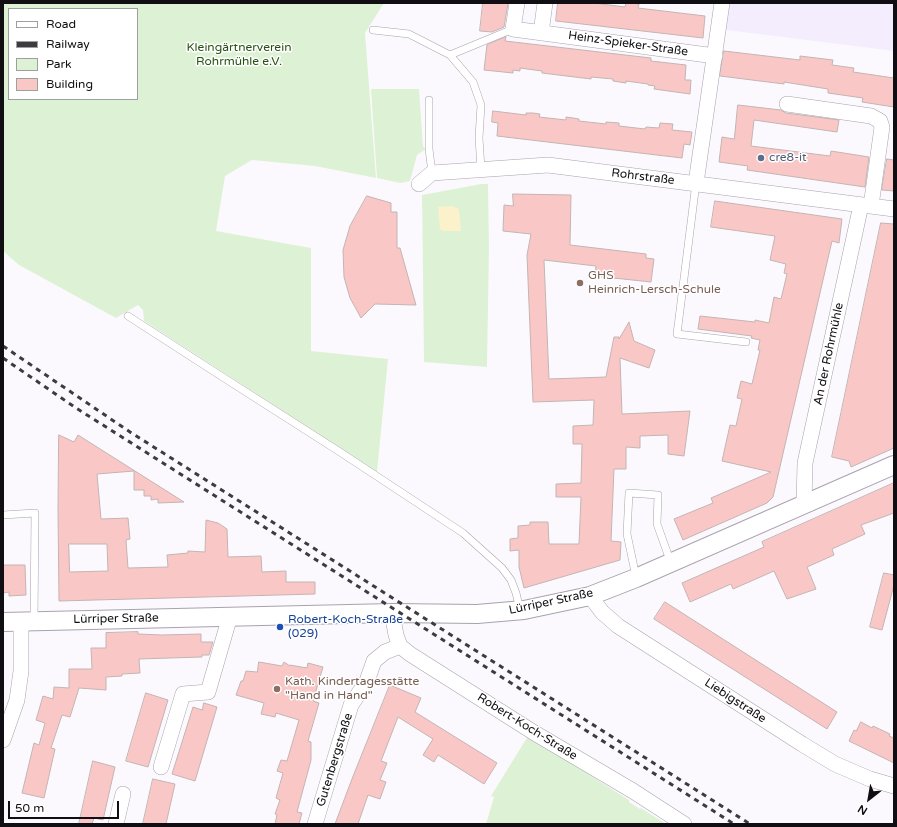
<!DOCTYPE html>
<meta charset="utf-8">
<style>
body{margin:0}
#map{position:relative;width:897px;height:827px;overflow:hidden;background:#fcf9fe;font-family:"Varela Round",sans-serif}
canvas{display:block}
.frame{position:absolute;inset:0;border:4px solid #100e12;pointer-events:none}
.legend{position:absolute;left:8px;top:8px;width:130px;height:92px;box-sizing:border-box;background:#fff;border:1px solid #9f9fa0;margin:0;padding:5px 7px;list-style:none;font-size:12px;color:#100e12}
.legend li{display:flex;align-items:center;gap:8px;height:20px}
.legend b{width:20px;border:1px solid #9f9fa0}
.north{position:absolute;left:849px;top:779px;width:40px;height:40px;-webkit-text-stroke:3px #fff;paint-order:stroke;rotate:211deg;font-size:11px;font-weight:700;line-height:16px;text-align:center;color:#100e12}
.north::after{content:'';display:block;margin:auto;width:14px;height:18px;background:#100e12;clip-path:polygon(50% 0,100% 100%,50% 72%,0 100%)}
.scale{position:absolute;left:8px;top:801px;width:111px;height:18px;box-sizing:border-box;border:2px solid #100e12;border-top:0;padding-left:5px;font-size:12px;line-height:14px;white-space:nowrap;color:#100e12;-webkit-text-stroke:3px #fff;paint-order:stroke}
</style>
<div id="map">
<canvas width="897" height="827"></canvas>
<div class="frame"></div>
<ul class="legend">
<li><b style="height:5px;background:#fff"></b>Road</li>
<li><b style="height:5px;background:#3d3b3f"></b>Railway</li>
<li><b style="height:11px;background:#ddf2d5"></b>Park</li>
<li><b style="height:11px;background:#f9c8c6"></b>Building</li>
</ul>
<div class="north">N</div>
<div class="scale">50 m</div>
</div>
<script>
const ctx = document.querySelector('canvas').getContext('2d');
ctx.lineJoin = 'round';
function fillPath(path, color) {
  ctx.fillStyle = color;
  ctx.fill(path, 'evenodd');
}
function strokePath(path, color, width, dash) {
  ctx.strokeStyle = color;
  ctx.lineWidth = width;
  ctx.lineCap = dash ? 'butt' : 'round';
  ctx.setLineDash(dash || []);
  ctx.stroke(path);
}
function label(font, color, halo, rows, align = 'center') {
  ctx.font = font + ' "Varela Round",sans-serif';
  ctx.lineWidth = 3;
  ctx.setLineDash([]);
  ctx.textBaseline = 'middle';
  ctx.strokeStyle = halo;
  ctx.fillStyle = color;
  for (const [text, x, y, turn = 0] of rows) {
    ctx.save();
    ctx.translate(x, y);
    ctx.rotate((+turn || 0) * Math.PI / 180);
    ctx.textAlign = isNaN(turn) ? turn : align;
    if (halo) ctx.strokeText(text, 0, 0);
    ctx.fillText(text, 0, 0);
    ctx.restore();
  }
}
const commercial = new Path2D(`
 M730 3H894V51L726 30Z`);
const green = new Path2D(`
 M3 3H384L365 33 376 178 315 166 252 160 225 176 216 231 311 248V351L388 359 377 472 144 321 143 310 138 305 116 318 19 265 3 251ZM9 9H137V99H9Z
 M371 89H419L423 146 426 149 417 155 410 181 400 183 377 178Z
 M481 184H488L489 246 487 367 424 362 422 195Z
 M528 736 629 800V802L640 809 641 808 666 824H486L494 797 491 796Z`);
const sand = new Path2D(`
 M452 206 459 209 461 231H443L440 229 438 207Z`);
const building = new Path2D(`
 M483 3H508L504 27 492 32 480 31Z
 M558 3H594L625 7 626 3H631L639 4 638 8 705 16 703 38 556 21Z
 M506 37 505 41 651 58V61L686 65 685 80H691L690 94 654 89 655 86 648 85V84L626 81V83L613 81V79L591 77V79L542 73V71L520 68V71L513 70V73L484 70 487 45Z
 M724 51 800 60V56L833 60 832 65 854 68 853 72 894 78V107L862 102 863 98 828 93V89L784 82V84L720 76Z
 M738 105 781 110 786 113 839 120 837 132 754 120 751 146 830 156 831 151 869 157 865 187 747 170 748 166 719 162 722 137 734 139Z
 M493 111 526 115V113H533L540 114 539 117 566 120V117L573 118 579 119V121L606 124V122L619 123V126L645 129 646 127 659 128 660 123 673 124 672 130 692 132 690 145 684 144 682 158 497 136 498 123 492 122Z
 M887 159 894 160V191L882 190Z
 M513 194 571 195 570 245 646 254V258L654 259 651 282 595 276 596 266 544 260 549 379 606 377 614 337H619V339L629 322 634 341 655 350 649 368 620 358 622 414 690 411 684 456 668 454V435L640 436V448L626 447V469H614L611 541 621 542 620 560 524 588 519 567V550L510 551V539L518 538V526L530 525V522H548L549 544H579L581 497H556V484L581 483 582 444H573V426L593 425 594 400 533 402 527 255 531 234 503 231 504 205 513 206Z
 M367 196 391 203V212H397V248H400L416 305 375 304 361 318 350 298 344 277 343 250 350 226Z
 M715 201 842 219 839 243 832 241 773 497 767 503 683 540 674 519 713 503 711 498 771 472 722 461 730 425 736 426 742 399 737 398 741 381 752 384 760 350H758L760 340 751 338 752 336 698 329 700 316 755 322V320L769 323 774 297 781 299 787 274 784 273 786 264 770 260 775 236 711 227Z
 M881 223 894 224V448L851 467 849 461 832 457Z
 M59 435 74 442 78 435 184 502 158 503V499L151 500V496H144V490H134V471L97 474 101 519 128 518 130 539 126 540 128 568 168 567 167 555 188 553V551L205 552 206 520 218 523 227 529 228 557 261 556 262 572 286 571V582H315V594L59 601 58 510ZM69 544H107L108 571 70 572Z
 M894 483V513L861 525 865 534 832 549 834 555 807 567 816 589 787 599 774 571 733 589 731 584 690 602 682 583 764 547 762 542Z
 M3 565H25L26 595 9 596V592L3 593Z
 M884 573 894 575V585L882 630 870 627Z
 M665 602 837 712 827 729 654 619Z
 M138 632V634L162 635 201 634V642H213L209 655H202V657L139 659 140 673 122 674V676L106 677V690L79 688 70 717 62 715 51 748 55 749 44 798 22 793 34 743 39 745 45 723 36 720 43 696 53 699 54 687 69 688V669H92L91 648H106V633Z
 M259 662 282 666 284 662 290 666V665L307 668 308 663 323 667 313 701 319 703 308 741 311 742V760L297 812 302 813 299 824H275L277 815 275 814 280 800 276 798 283 773 277 771 281 760 287 761 299 720 276 713 275 717 261 714 264 703 236 695 241 681H243L246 671 257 672Z
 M390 685 421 698 415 712 497 763 484 784 438 755 434 762 423 755 433 739 398 717 381 761 387 763 380 780 386 782 380 799 368 795 358 824H335L352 779Z
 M146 693 168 700 148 767 126 761Z
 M204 703 217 707 195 781 172 774 193 707 202 710Z
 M861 722 872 728 873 726 890 734 889 736 894 738V763L849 741 854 730 856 731Z
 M93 761 115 767 103 820 94 818 92 824H79Z
 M153 779 175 784 166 824H143Z`);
const service = new Path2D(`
 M373 30 409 34 450 55 473 82 481 105 479 138 481 169
 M450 55 513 29
 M429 100V149L432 173
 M696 183 677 334 746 342
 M128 316 221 376 340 452 463 533 502 568 511 580 516 593 520 610
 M3 515 35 513 34 621
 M636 577 627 534 629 493 658 495 657 524 671 563`);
const minor = new Path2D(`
 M517 3 513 29 715 56
 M541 33 545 3
 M787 104 871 116 880 121 882 127 871 206
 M696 183 722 3
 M419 184 432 173 548 165 894 209
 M804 504 805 463 861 205
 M590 596 602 612 618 626 802 744 835 764 870 779 894 786
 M392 613 396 635 400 646 410 654 533 732 633 791 684 824
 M3 740 17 700 21 671V622
 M161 767 183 694 208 692 230 616
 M116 824 123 794
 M315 824 351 705 367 681 374 661 385 652 400 646`);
const tertiary = new Path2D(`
 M3 622 392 613 477 614 524 610 590 596 636 578 894 465`);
const rail = new Path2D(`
 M3 346 130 432 750 824
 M3 358 76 408 734 824`);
const markers = [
 [761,158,4,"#5c6f8a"],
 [580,283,4,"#8d6e63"],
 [280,627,4,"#1a4fb4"],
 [277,689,4,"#8d6e63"]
];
const streetNames = [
 ["Heinz-Spieker-Straße",628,44,8],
 ["Rohrstraße",643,177,7],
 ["An der Rohrmühle",829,354,-78],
 ["Lürriper Straße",551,602,-12],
 ["Lürriper Straße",116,619,-1],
 ["Liebigstraße",735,701,33],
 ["Robert-Koch-Straße",527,727,32],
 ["Gutenbergstraße",335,760,-73]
];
const parkNames = [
 ["Kleingärtnerverein",239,48],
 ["Rohrmühle e.V.",239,62]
];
const serviceNames = [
 ["cre8-it",769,158]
];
const educationNames = [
 ["GHS",588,276],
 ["Heinrich-Lersch-Schule",588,290],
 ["Kath. Kindertagesstätte",285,682],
 ["\"Hand in Hand\"",285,696]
];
const transitNames = [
 ["Robert-Koch-Straße",288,620],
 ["(029)",288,634]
];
fillPath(commercial, '#f4edfe');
fillPath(green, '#ddf2d5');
fillPath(sand, '#fbf1cb');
fillPath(building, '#f9c8c6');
strokePath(building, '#c3b4b3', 1);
strokePath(service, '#a9a2ad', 8);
strokePath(minor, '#a9a2ad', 16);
strokePath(tertiary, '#a9a2ad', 20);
strokePath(service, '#fff', 7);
strokePath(minor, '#fff', 15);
strokePath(tertiary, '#fff', 18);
strokePath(rail, '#3d3b3f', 3, [5, 5]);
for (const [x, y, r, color] of markers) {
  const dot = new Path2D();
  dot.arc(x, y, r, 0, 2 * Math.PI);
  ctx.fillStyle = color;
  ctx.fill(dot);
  strokePath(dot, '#fff', 1.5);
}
label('12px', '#100e12', '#fff', streetNames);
label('12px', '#275012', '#fff', parkNames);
label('12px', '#4e5e75', '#fff', serviceNames, 'left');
label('12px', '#785e54', '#fff', educationNames, 'left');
label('12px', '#164399', '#fff', transitNames, 'left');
</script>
